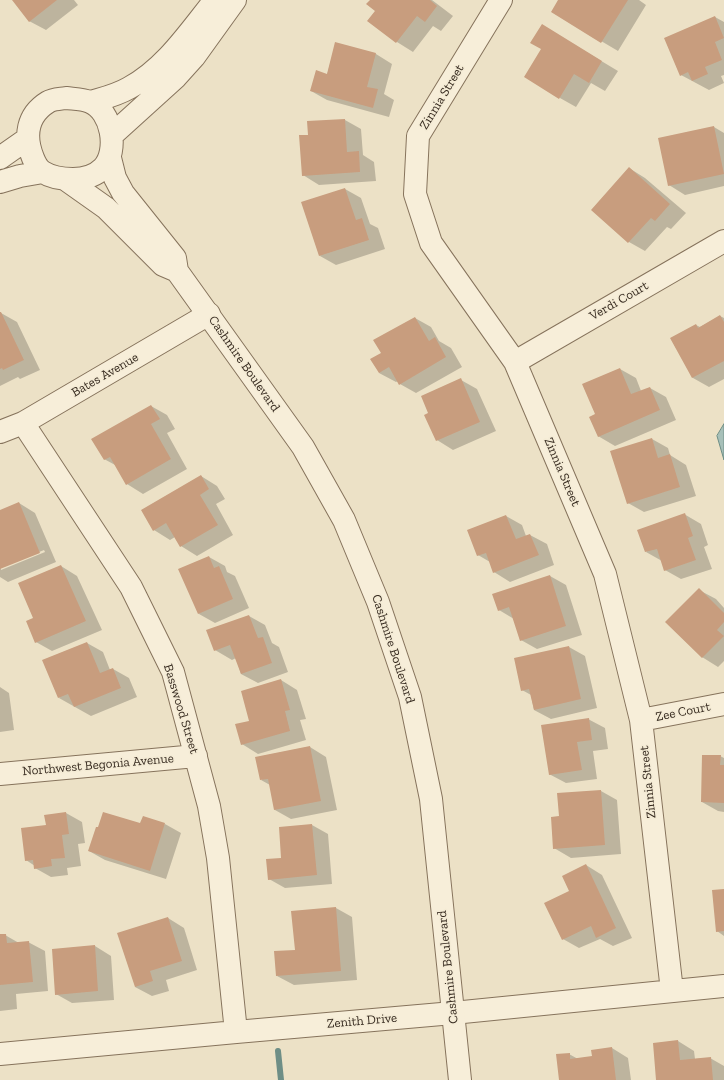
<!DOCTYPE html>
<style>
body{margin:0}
canvas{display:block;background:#ece1c6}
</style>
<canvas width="724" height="1080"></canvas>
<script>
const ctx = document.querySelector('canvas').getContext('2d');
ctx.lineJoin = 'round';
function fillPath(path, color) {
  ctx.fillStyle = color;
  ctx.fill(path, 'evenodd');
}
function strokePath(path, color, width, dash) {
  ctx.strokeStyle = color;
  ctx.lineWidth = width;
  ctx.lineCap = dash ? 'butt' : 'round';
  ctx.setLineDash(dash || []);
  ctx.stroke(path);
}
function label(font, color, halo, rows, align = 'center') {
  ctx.font = font + ' "Zilla Slab",serif';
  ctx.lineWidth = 3;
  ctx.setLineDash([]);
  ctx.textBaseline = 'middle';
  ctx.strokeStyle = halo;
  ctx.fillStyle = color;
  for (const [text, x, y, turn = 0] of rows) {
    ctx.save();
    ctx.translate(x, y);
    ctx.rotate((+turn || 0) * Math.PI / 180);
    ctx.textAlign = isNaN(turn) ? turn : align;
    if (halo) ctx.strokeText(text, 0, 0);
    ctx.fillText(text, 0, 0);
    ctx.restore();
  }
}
const water = new Path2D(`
 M724 424V460L717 436Z`);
const shadow = new Path2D(`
 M14 0H74L78 5 46 30 29 21Z
 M371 0H432L453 16 441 31 433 26 413 52 397 42 368 21 376 10Z
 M560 0H639L646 5 618 51 552 12Z
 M715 17 724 22V75L721 76 724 83 709 90 681 75Z
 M558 35 618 71 605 91 591 83 576 107 560 98Z
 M336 43 376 54 392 64 384 94 394 100 389 117 327 100 311 91 327 75Z
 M345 120 361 129 363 155 374 162 376 181 319 185 303 175 309 136Z
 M714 127 724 133V186L685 195 669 185Z
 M629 168 645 178 686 213 671 229 667 227 645 251 629 242 592 210Z
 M345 189 361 198 370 224 378 228 385 249 336 265 320 256Z
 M0 313H1L17 322 40 370 20 379 18 377 0 386Z
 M720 316 724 318V379L709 387 693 378 671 339 696 325 700 327Z
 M415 318 431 327 439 341 451 348 462 367 416 393 400 384 398 381 396 382 379 373 382 353Z
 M620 369 636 378 641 391 650 388 666 397 676 420 615 446 598 436Z
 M461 380 477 389 496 431 453 450 437 440 430 413Z
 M151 406 167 415 175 429 167 433 187 469 143 494 127 484 117 466 104 459Z
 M652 439 668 448 670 455 686 465 696 496 644 512 628 503Z
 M201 476 217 486 225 499 216 504 233 535 197 556 181 546 175 537 170 540 154 530Z
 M19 503 35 513 56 562 8 582 0 577V511ZM44 550 45 552 1 570V568Z
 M684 514 701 524 708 545 704 547 712 569 681 579 665 570 662 561 646 552Z
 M506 516 522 525 526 536 530 535 547 544 554 565 510 582 494 572 490 562 478 555Z
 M209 557 225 566 227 572 235 576 249 608 215 623 199 614Z
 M61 566 77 576 102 630 52 651 36 642 34 619Z
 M550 576 566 585 582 635 537 649 521 640 514 619 499 610Z
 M699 590 716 599 724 608V661L718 667 702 657Z
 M249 616 265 625 272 643 279 647 288 672 258 683 241 674 236 658 232 660 215 650Z
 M87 643 103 652 110 670 113 669 129 678 137 697 91 716 59 698Z
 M569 647 585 656 597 708 551 719 534 710 531 695 522 690Z
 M281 680 297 690 306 719 300 720 306 740 258 754 242 744 251 721Z
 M0 687 9 693 14 730 0 732Z
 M588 719 605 728 608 749 593 751 597 779 566 783 549 774Z
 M310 747 326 757 337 810 291 819 275 810 270 785 261 780Z
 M720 756 724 758V812L718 811 702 802Z
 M601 791 617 800 621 854 571 858 554 848 560 817Z
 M66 813 82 822 85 843 78 844 81 866 67 868 68 875 51 877 35 868V866L26 860 47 826Z
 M165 824 181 833 166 879 105 860 89 851Z
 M312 825 328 834 332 884 285 888 269 879 282 859Z
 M586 865 602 875 632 938 613 946 600 939 579 948 563 939 571 892Z
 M724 890V936L717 931Z
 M336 908 352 917 357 980 294 985 277 976Z
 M168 918 184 928 197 970 166 980 169 991 152 996 135 987Z
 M5 935 19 943 28 942 45 951 48 991 16 994 17 1009 0 1011V936Z
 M95 946 111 956 114 1000 72 1003 56 994Z
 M678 1041 694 1051 695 1059 710 1058 724 1066V1080H657Z
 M612 1048 628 1058 631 1080H560L569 1054 578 1059 593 1057Z`);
const stream = new Path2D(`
 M278 1051 281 1080`);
const building = new Path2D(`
 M12 0H57L29 22Z
 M370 0H430L437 6 425 22 417 16 396 43 367 21 375 11 366 4Z
 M558 0H628L601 43 551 12Z
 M715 16 724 38 715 42 722 60 705 67 708 74 692 81 688 72 680 76 664 38Z
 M542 24 602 61 589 83 574 74 559 99 524 77 541 49 530 43Z
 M335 42 376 53 367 87 378 89 373 108 310 91 316 70 327 74Z
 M345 119 347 152 359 151 360 172 302 176 299 135H308L307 121Z
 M714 126 724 174 668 186 658 138Z
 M629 167 670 204 655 221 651 218 628 243 591 210Z
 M345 188 356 220 362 218 369 240 319 256 301 202Z
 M0 312H1L24 360 3 370 2 368 0 369Z
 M720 315 724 322V361L692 378 670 338 696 324 698 328Z
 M415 317 429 341 435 337 446 357 399 385 389 367 379 373 370 359 381 353 373 340Z
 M620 368 631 394 650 387 660 410 598 437 589 417 595 414 582 384Z
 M461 378 480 422 436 441 424 415 428 413 421 396Z
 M151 405 160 419 151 424 171 459 126 485 110 457 104 460 91 439Z
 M652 438 658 458 670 454 680 487 627 504 610 451Z
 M201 475 209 489 200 495 218 525 180 547 166 523 153 531 141 510Z
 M19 502 40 553 0 569V510Z
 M685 513 693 536 688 538 696 560 664 571 657 549 645 552 637 530Z
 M506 515 516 539 530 534 539 555 493 573 486 553 477 556 467 530Z
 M209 556 214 568 219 566 233 599 198 614 178 569Z
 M61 565 86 621 35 643 26 621 33 618 18 583Z
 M550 575 566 626 520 641 509 607 498 611 492 594Z
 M699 588 724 613V622L717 630 724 636 702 658 665 622Z
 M249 615 258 638 263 637 272 663 241 674 230 645 214 651 206 630Z
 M87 642 100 673 113 668 121 688 74 707 68 694 58 698 42 660Z
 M569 646 581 699 534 710 529 689 521 691 514 658Z
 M281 679 290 710 285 711 290 731 241 745 235 724 249 721 241 691Z
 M589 718 592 740 577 742 582 770 549 775 541 725Z
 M310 746 321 801 274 810 268 779 260 780 255 757Z
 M702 755H721L720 765H724V803L701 802Z
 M601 790 605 845 553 849 551 817 559 816 557 793Z
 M66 812 69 834 62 835 65 858 51 859 52 866 34 869 33 860 25 861 21 828 46 825 44 815Z
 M103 812 140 823 143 816 165 823 150 871 88 851 96 827H98Z
 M312 824 317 875 268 880 266 859 281 858 279 827Z
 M586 864 616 928 596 938 591 926 562 940 544 903 569 891 562 876Z
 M724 889V931L716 932 712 890Z
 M336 907 341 971 276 976 274 951 295 950 291 911Z
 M168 917 182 961 150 971 153 981 135 987 117 933Z
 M0 934H6L7 943 29 941 33 982 0 985Z
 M95 945 98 991 55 995 52 949Z
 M678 1040 680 1060 711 1057 713 1080H656L653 1043Z
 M612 1047 616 1080H559L556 1054 570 1053V1059L592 1056 591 1050Z`);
const minor = new Path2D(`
 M501 0 418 136 415 194 431 243 515 362 605 574 641 720 672 991
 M515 362 724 241
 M23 423 131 587 173 672 209 806 218 858 236 1032
 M0 432 23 423 209 314
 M641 720 724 704
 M0 774 196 756
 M0 1054 236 1032 453 1013 724 986`);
const tertiary = new Path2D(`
 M66 98C74 99 83 99 90 102 112 111 119 151 103 168 95 176 84 179 73 179 63 179 52 178 43 172 38 169 35 163 33 158 24 136 27 115 48 102 53 99 60 99 66 98Z
 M91 102C104 98 117 95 129 88 165 69 190 31 215 0
 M112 135 176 77 194 57 235 0
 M0 158 27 139
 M110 158 115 178 123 193 175 258 177 271 303 447 344 520 378 602 410 697 431 799 460 1080
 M65 179 106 208 163 265 177 271
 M0 182 20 176 43 172`);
const streetNames = [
 ["Zinnia Street",442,97,-59],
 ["Verdi Court",619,301,-30],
 ["Cashmire Boulevard",244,364,55],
 ["Bates Avenue",105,375,-30],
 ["Zinnia Street",562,472,67],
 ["Cashmire Boulevard",393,649,72],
 ["Basswood Street",181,709,73],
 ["Zee Court",683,712,-11],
 ["Northwest Begonia Avenue",98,765,-5],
 ["Zinnia Street",648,782,-96],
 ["Cashmire Boulevard",448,967,-96],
 ["Zenith Drive",362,1021,-5]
];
fillPath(water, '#a7c0b9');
strokePath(water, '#6e8e86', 1);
fillPath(shadow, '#0003');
strokePath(stream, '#6e8e86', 6);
fillPath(building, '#c89d7e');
strokePath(minor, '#86735c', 24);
strokePath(tertiary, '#86735c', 24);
strokePath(minor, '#f7eed9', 22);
strokePath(tertiary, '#f7eed9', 22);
label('13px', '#372b20', '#f4ebd5', streetNames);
</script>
